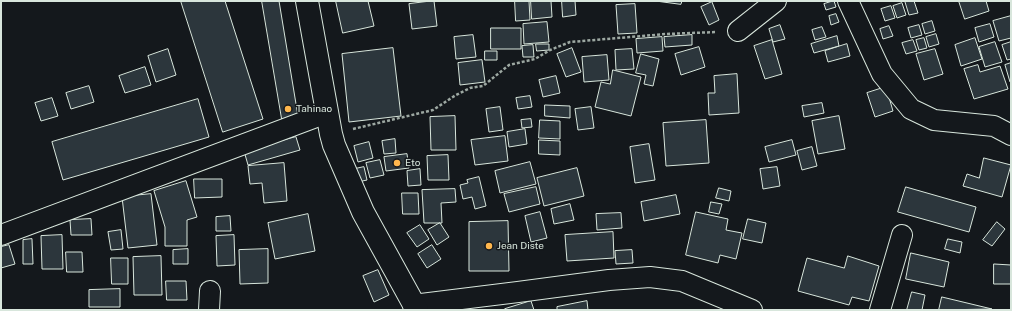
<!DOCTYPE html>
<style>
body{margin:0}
#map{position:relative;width:1012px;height:311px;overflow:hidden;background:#14181c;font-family:"Public Sans",sans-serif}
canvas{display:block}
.frame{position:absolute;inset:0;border:2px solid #d8e6dc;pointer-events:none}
</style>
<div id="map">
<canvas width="1012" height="311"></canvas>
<div class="frame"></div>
</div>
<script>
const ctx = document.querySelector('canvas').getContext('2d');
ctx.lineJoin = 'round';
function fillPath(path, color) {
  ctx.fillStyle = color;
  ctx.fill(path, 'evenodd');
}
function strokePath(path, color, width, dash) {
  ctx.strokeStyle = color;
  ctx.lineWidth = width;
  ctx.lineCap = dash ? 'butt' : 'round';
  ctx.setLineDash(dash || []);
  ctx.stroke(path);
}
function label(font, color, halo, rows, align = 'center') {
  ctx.font = font + ' "Public Sans",sans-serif';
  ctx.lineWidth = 3;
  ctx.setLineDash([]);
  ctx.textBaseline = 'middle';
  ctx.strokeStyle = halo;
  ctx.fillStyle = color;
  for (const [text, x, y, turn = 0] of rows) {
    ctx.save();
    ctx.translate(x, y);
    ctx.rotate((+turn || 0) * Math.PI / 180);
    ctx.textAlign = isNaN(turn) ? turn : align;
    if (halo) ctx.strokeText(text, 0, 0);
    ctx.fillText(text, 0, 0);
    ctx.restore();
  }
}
const building = new Path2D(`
 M181 1H225L263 119 223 132Z
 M262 1H279L298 116 282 119Z
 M336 1H368L374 26 343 33Z
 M434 1 437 26 412 29 409 4Z
 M515 1H529L530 20 516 21Z
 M531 1H551L552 17 532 19Z
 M562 1H575L576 15 563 17Z
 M656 1H682L681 4Z
 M834 1 836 7 826 10 824 4Z
 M907 1H914L918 13 909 15 905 2Z
 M959 1H986L989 11 965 19Z
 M712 2 719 20 709 25 701 7Z
 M902 3 906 15 897 18 893 6Z
 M635 4 637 33 618 34 616 5Z
 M891 6 895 18 885 21 881 9Z
 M836 14 839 22 831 25 829 16Z
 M1011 16V38L999 41 993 21Z
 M932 21 935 31 925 34 922 24Z
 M547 22 549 42 524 44 523 24Z
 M990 24 994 37 979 42 975 28Z
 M780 25 785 39 773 42 769 29Z
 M919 25 922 35 911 38 908 28Z
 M889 26 893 36 883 39 880 29Z
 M822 27 826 37 815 40 812 30Z
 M491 28H521V49H491Z
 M936 34 939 44 929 47 926 37Z
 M473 35 476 57 456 59 454 37Z
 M692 35V45L665 47 664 37Z
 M837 36 839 46 814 53 811 44Z
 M662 37 663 51 637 53 636 39Z
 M924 38 927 48 919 50 916 40Z
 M975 38 982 59 961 66 955 45Z
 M772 40 782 74 765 79 754 46Z
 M913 40 917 51 906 54 902 43Z
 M995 42 1002 62 985 67 979 47Z
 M1011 42V59L1007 60 1002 45Z
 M536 44H549V50L537 51Z
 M847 44 850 56 828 62 825 51Z
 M533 45 534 57H523L522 46Z
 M699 47 705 67 681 75 675 54Z
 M393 48 401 116 349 122 342 54Z
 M572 48 581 72 566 77 557 54Z
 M168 49 176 75 156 82 148 56Z
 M632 49 634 69 616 70 615 50Z
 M935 49 943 74 924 80 916 54Z
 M485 51H497V60H485Z
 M641 54 659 59 653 86 644 84 646 75 636 73Z
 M607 55 609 80 584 82 582 57Z
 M482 60 485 82 460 85 458 63Z
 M1011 63V82H1010L1005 65Z
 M978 65 980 72 1000 66 1008 89 974 99 964 69Z
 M145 67 151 85 125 93 119 76Z
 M613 70 641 77 631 116 595 107 601 82 610 84Z
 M737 74 739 113 709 115 708 93H715L714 76Z
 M556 76 560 93 543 97 539 80Z
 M89 86 94 102 71 109 66 93Z
 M886 87 893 111 875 117 867 93Z
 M530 96 532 107 518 109 516 98Z
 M52 98 58 116 41 121 35 103Z
 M198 99 209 137 63 180 52 142Z
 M822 103 824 113 804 117 802 106Z
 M545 105 570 106V118L545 116Z
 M500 107 503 130 489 132 486 109Z
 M591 107 594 128 578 130 575 109Z
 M455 116 456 150H431L430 117Z
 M839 116 845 149 818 154 812 121Z
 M531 119 532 127 522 128 521 120Z
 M540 120 560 121V139L539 138Z
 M706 120 709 163 666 166 663 123Z
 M525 129 527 144 509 147 507 132Z
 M505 136 508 161 475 165 471 140Z
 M296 137 300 150 248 165 244 151Z
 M395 139 396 153 384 154 382 141Z
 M539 140 560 141V155L539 154Z
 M792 140 796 155 769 162 765 147Z
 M369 142 373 158 358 162 354 146Z
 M649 144 655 180 635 183 630 147Z
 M812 147 817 166 802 170 797 151Z
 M407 154 409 168 386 171 384 157Z
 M448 155 449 180H428L427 156Z
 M984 158 1011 165 1002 197 963 186 967 174 979 178Z
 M380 160 384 175 370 178 366 163Z
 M530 162 536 184 500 193 495 171Z
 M284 163 287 201 264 203 262 183 250 184 248 166Z
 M364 167 367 180 358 182 355 169Z
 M777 167 780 186 763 189 760 169Z
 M577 168 584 196 544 206 537 178Z
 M420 169 421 185 408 186 407 171Z
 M479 177 486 206 475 209 472 197 463 199 460 185 468 183 467 180Z
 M194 179H222V197L195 198Z
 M186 181 197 217 187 220V246H165V227L154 191Z
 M536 187 540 204 509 212 504 194Z
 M906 187 976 207 969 232 898 212Z
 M719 188 731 191 729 201 716 198Z
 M455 189 456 202 441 203 442 223H424L422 190Z
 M402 193H418L419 214H403Z
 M151 194 157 245 128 248 122 197Z
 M676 195 680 214 644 221 641 202Z
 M711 202 722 204 719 214 709 212Z
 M570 204 574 220 554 224 551 209Z
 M540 212 547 238 531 242 525 216Z
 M696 212 728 219 726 230 742 233 736 259 720 255 718 263 686 255Z
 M621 213 622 228 597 230 596 214Z
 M308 214 315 251 275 259 268 223Z
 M230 216 231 231H216V217Z
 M91 219 92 235H71L70 220Z
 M748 219 766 223 762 243 743 239Z
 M508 221 509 271H469V222Z
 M997 222 1005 229 992 246 983 240Z
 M440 223 449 237 437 245 428 230Z
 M420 225 429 239 417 247 407 233Z
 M121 230 123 249 111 250 108 232Z
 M613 232 614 258 567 261 565 235Z
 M62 235 63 269H42L41 236Z
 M234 235 235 265 217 266 216 236Z
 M32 239 33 264H23V240Z
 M948 239 962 242 960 253 945 249Z
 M9 245 15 264 1 268V247Z
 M432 245 441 259 427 268 418 254Z
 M188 249V264H173V250Z
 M268 249V283L240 284 239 250Z
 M632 250 633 263 616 264 615 251Z
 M66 252H82L83 272H67Z
 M911 253 949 262 944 287 906 279Z
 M161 256 162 295H134L133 257Z
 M848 256 879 266 869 301 852 297 849 305 798 291 807 258 844 268Z
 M111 258H128V284H112Z
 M994 264 1011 265V284H994Z
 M378 270 389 295 374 302 363 276Z
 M166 281H186L187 300H167Z
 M120 289V307H89V290Z
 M912 292 925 295 922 310H907Z
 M942 297 992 309 939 310Z
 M531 301 534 310H506L505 309Z
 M587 301 588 310H557V307Z`);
const path = new Path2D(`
 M353 129 433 110 456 95 470 88 483 86 509 65 535 59 550 50 570 42 666 34 717 32`);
const minor = new Path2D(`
 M848 1 882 74 911 109 934 120 994 126 1011 135
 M738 31 776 1
 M1 235 327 113
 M413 305 518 292 609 280 650 277 682 281 752 310
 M209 310 210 291
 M880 310 902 235`);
const tertiary = new Path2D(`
 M307 1 331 134 334 145 363 212 417 310`);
const markers = [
 [288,109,4,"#ffb74d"],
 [397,163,4,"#ffb74d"],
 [489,246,4,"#ffb74d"]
];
const poiNames = [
 ["Tahinao",296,109],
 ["Eto",405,163],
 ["Jean Diste",497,246]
];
fillPath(building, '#2c363c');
strokePath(building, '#d8e6dc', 1);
strokePath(minor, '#d8e6dc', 22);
strokePath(tertiary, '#d8e6dc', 24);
strokePath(path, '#9da8a2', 2.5, [3, 2]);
strokePath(minor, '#14181c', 20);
strokePath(tertiary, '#14181c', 22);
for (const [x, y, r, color] of markers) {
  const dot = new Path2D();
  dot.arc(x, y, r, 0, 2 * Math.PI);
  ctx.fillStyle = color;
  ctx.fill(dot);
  strokePath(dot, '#14181c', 1.5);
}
label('10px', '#d8e6dc', '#14181c', poiNames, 'left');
</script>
